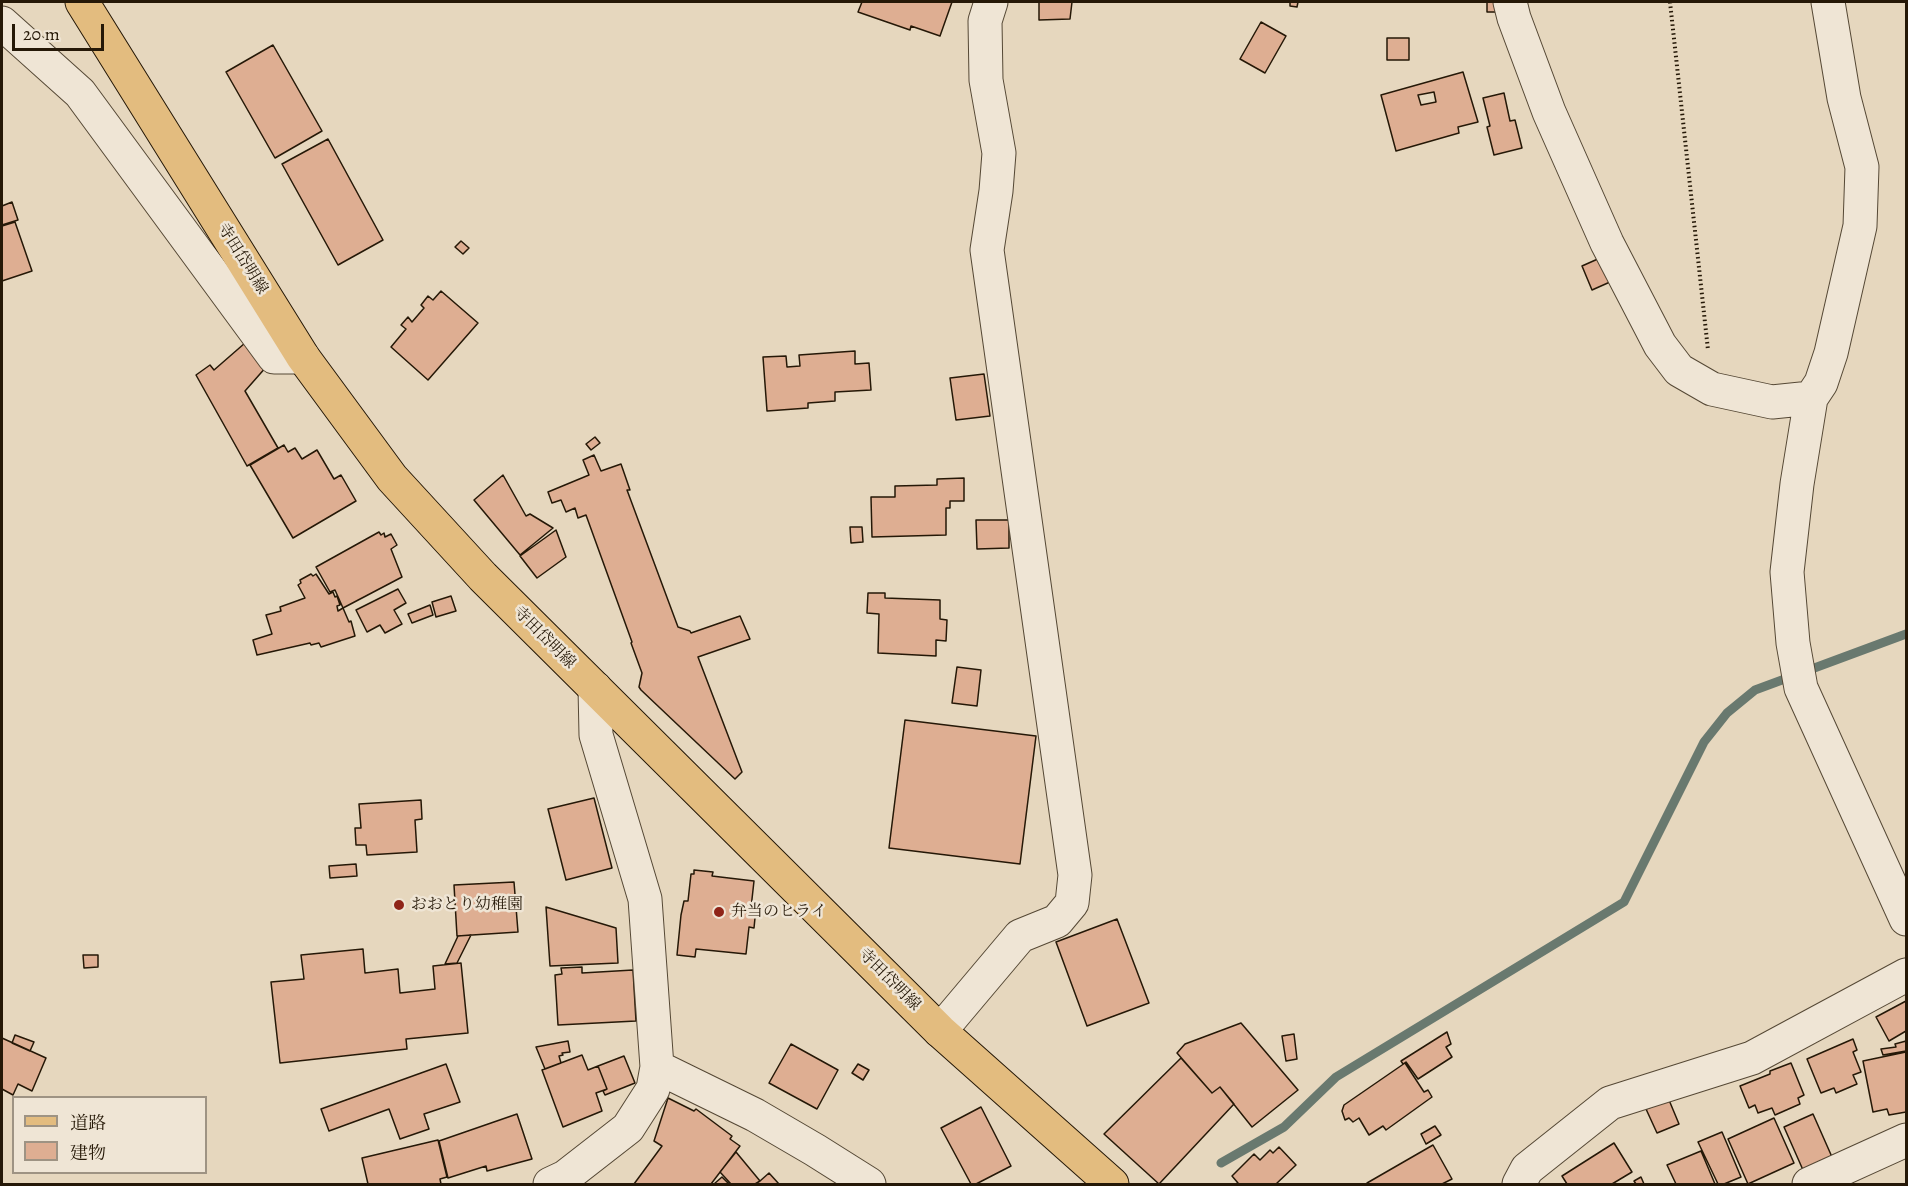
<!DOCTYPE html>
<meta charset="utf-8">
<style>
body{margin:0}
#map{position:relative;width:1908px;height:1186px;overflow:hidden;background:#e6d7be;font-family:Alegreya,"Noto Serif JP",serif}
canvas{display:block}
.frame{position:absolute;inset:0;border:3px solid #251807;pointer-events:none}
.legend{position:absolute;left:12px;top:1096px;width:195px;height:78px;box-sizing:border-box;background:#efe5d5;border:2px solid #9e9383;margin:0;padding:8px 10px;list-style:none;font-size:18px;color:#251807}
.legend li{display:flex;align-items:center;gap:12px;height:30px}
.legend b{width:30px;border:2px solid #9e9383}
.scale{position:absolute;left:12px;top:24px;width:92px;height:27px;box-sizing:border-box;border:3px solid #251807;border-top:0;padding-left:8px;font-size:18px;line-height:21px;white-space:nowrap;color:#251807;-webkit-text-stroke:4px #efe5d5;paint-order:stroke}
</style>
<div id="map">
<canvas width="1908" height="1186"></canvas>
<div class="frame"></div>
<ul class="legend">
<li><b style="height:8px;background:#e3bc7f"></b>道路</li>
<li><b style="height:16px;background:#deae92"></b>建物</li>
</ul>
<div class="scale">20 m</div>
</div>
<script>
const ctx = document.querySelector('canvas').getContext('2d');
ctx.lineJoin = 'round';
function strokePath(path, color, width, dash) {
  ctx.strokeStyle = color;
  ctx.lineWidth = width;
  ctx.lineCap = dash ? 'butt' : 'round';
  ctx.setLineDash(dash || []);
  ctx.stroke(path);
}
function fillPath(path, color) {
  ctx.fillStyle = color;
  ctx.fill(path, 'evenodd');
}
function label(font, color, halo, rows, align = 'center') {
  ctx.font = font + ' Alegreya,"Noto Serif JP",serif';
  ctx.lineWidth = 5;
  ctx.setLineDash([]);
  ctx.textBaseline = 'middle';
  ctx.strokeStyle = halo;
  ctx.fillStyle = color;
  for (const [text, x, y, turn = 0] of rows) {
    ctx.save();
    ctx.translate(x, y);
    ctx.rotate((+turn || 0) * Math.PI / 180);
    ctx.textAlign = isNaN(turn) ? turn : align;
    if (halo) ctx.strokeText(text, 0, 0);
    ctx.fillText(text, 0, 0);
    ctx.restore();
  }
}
const stream = new Path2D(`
 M1221 1163 1284 1127 1336 1077 1624 902 1704 742 1727 713 1755 690 1906 634`);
const building = new Path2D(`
 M862 2H952L940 36 911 26 910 30 858 12Z
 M1039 2H1072L1070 19 1039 20Z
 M1290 2H1298L1297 7 1290 6Z
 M1487 2H1495L1496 12H1487Z
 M1261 22 1286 36 1265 73 1240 59Z
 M1387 38H1409V60H1387Z
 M273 45 322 131 275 158 226 72Z
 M1463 72 1478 122 1458 127 1459 133 1396 151 1381 95ZM1434 92 1436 102 1421 105 1418 95Z
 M1504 93 1510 121 1515 120 1522 148 1494 155 1487 127 1490 126 1483 98Z
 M328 139 383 240 338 265 282 164Z
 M12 202 18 220 2 225V206Z
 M15 222 32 271 2 281V226Z
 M461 241 469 248 463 254 455 247Z
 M1600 258 1610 282 1592 290 1582 266Z
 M441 291 478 323 428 380 391 347 406 329 401 325 408 317 412 322 424 308 421 305 428 296 433 300Z
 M245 343 267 366 245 391 278 448 247 466 196 375 210 365 214 370Z
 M855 351V364L869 363 871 390 835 392V401L808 403V408L767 411 763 357 786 356 787 367 800 366 799 355Z
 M984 374 990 416 956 420 950 378Z
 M595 437 600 443 591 450 586 444Z
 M284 445 288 452 295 448 302 459 317 450 334 479 341 475 356 501 293 538 250 465Z
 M594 455 601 471 621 464 630 490H627L678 627 690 631 691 633 740 616 750 639 698 657 742 772 735 779 641 690 639 687 642 673 631 643 632 642 586 515 578 518 575 508 566 512 561 500 552 503 548 492 589 475 583 460Z
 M503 475 526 516 530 514 553 528 520 555 474 500Z
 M964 478V501H950V508H946V535L872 537 871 497H895V486L937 485V479Z
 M976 520H1009V548L977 549Z
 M850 527H862L863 542 851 543Z
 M556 530 566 557 537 578 520 556Z
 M379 532 381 535 384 533 385 537 391 534 397 545 391 549 402 577 343 608 335 590 330 592 316 567Z
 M311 574 313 576 316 574 329 594 333 592 335 597 337 596 340 605 337 606 338 611 343 608 349 622 351 621 355 636 321 647 319 643 311 645 310 643 257 655 253 640 272 634 266 615 281 611 280 607 305 598 298 585 301 583 300 580Z
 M398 589 406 603 394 610 402 624 385 633 380 625 367 632 356 610Z
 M868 593H885V598L940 600V619L947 620 946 641 936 640V656L878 653 879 614 867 613Z
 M451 596 456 611 436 617 432 602Z
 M430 605 433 615 412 623 408 614Z
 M957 667 981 670 977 706 952 703Z
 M905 720 1036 736 1020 864 889 848Z
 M594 798 612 868 566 880 548 809Z
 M421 800 422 819 415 820 417 852 367 855 366 845H356L355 828H361L359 804Z
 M356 864 357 876 330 878 329 866Z
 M694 870 713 872 712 876 754 881 751 908H756L754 928 749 927 746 954 696 949 695 957 677 955 681 915 684 901H688L691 874H694Z
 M514 882 518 932 457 936 454 885Z
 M546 907 616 928 618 963 550 966Z
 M1117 919 1149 1003 1087 1026 1056 942Z
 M471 935 457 963 445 964 458 936Z
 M363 949 365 973 398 969 400 993 435 989 433 966 461 963 468 1033 406 1039 407 1049 280 1063 271 982 304 979 301 955Z
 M83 955H98V967L84 968Z
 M582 967V973L633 970 636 1021 558 1025 555 975 562 974 561 968Z
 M1906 1001V1031L1889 1041 1876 1017Z
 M1241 1023 1298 1090 1252 1127 1220 1087 1212 1093 1177 1053 1185 1044Z
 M1447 1032 1451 1044 1446 1047 1452 1057 1418 1079 1406 1062 1403 1064 1401 1061Z
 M1294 1034 1297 1059 1286 1061 1282 1036Z
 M15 1035 34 1042 30 1051 12 1043Z
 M2 1038 46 1058 32 1091 18 1084 13 1095 2 1089Z
 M1853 1039 1857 1050 1853 1052 1861 1072 1853 1075 1857 1084 1836 1093 1834 1088 1821 1093 1807 1059Z
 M568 1041 570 1052 562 1053 563 1055 559 1056 561 1063 545 1069 536 1047Z
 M1906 1041V1051L1883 1055 1881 1049 1896 1047 1895 1044Z
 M791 1044 838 1070 817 1109 769 1083Z
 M1906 1052V1112L1889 1115 1887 1109 1873 1112 1863 1061Z
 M582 1055 588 1070 598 1066 607 1089 596 1093 602 1111 563 1127 542 1070Z
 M624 1056 635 1083 605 1095 603 1091 607 1089 598 1066Z
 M1181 1058 1212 1093 1220 1087 1234 1104 1159 1184 1104 1134Z
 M1405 1063 1424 1092 1428 1090 1432 1097 1386 1130 1383 1126 1369 1135 1359 1118 1353 1122 1349 1118 1345 1120 1342 1111 1344 1105Z
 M1791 1063 1804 1095 1798 1098 1800 1104 1775 1115 1772 1108 1758 1113 1755 1105 1749 1108 1740 1086 1770 1074V1071Z
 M446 1064 460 1102 424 1114 429 1129 400 1139 389 1109 329 1131 321 1109Z
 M858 1064 869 1070 863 1080 852 1073Z
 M668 1098 694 1111 696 1109 732 1136 730 1139 740 1146 711 1184H634L662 1146 654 1141Z
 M1669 1100 1679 1124 1657 1133 1646 1109Z
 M981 1107 1011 1166 976 1184H971L941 1128Z
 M517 1114 532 1159 487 1171 486 1166 448 1178 439 1141Z
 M1813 1114 1832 1157 1803 1170 1784 1127Z
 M1774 1118 1794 1163 1748 1184 1728 1139Z
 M1435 1126 1441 1135 1426 1144 1421 1134Z
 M1722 1132 1741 1177 1724 1184H1718L1698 1142Z
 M438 1140 447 1177 440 1179 441 1184H368L362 1158Z
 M1614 1143 1632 1172 1612 1184H1567L1562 1176Z
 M1433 1145 1452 1179 1442 1184H1368L1367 1183Z
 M1279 1147 1296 1165 1276 1184H1236L1238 1183 1232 1176 1254 1154 1260 1160 1270 1150 1273 1153Z
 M1701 1151 1715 1184H1676L1667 1165Z
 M736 1152 760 1181 755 1184H731L720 1172Z
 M769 1173 779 1184H755L760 1181Z
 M722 1177 729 1184H714Z
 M1641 1177 1644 1184H1636L1634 1181Z`);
const path = new Path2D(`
 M1670 2 1708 350`);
const minor = new Path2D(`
 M1510 2 1514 18 1549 112 1607 243 1660 345 1679 370 1712 389 1772 402 1811 398
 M1828 2 1844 98 1862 167 1860 226 1831 353 1821 383 1811 398 1797 484 1787 572 1793 643 1801 688 1906 919
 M2 23 80 93 274 357H303
 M940 1031 1020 936 1057 921 1072 903 1075 875 987 250 996 191 999 153 986 80 985 21 991 2
 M657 1067 755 1115 815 1150 869 1184
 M550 1184 565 1177 628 1128 653 1089 657 1067 645 899 596 735 595 688
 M1519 1184 1527 1169 1610 1103 1752 1058 1906 975
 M1809 1184 1906 1140`);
const major = new Path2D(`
 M82 2 303 357 392 478 483 577 940 1031 1112 1184`);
const markers = [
 [399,905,6,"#8f2418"],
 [719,912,6,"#8f2418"]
];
const streetNames = [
 ["寺田岱明線",242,259,58],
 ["寺田岱明線",544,638,45],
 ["寺田岱明線",889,980,45]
];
const poiNames = [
 ["おおとり幼稚園",411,905],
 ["弁当のヒライ",731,912]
];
strokePath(stream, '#69796f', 9);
fillPath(building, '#deae92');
strokePath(building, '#251807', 1.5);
strokePath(minor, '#554835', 35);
strokePath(major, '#251807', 35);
strokePath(path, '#251807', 4, [1.5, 3]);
strokePath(minor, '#efe5d5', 33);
strokePath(major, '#e3bc7f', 33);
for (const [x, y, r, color] of markers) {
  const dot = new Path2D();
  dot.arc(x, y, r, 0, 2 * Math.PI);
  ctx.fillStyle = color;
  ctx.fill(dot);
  strokePath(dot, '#efe5d5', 2);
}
label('16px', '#251807', '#efe5d5', streetNames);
label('16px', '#251807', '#efe5d5', poiNames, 'left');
</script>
